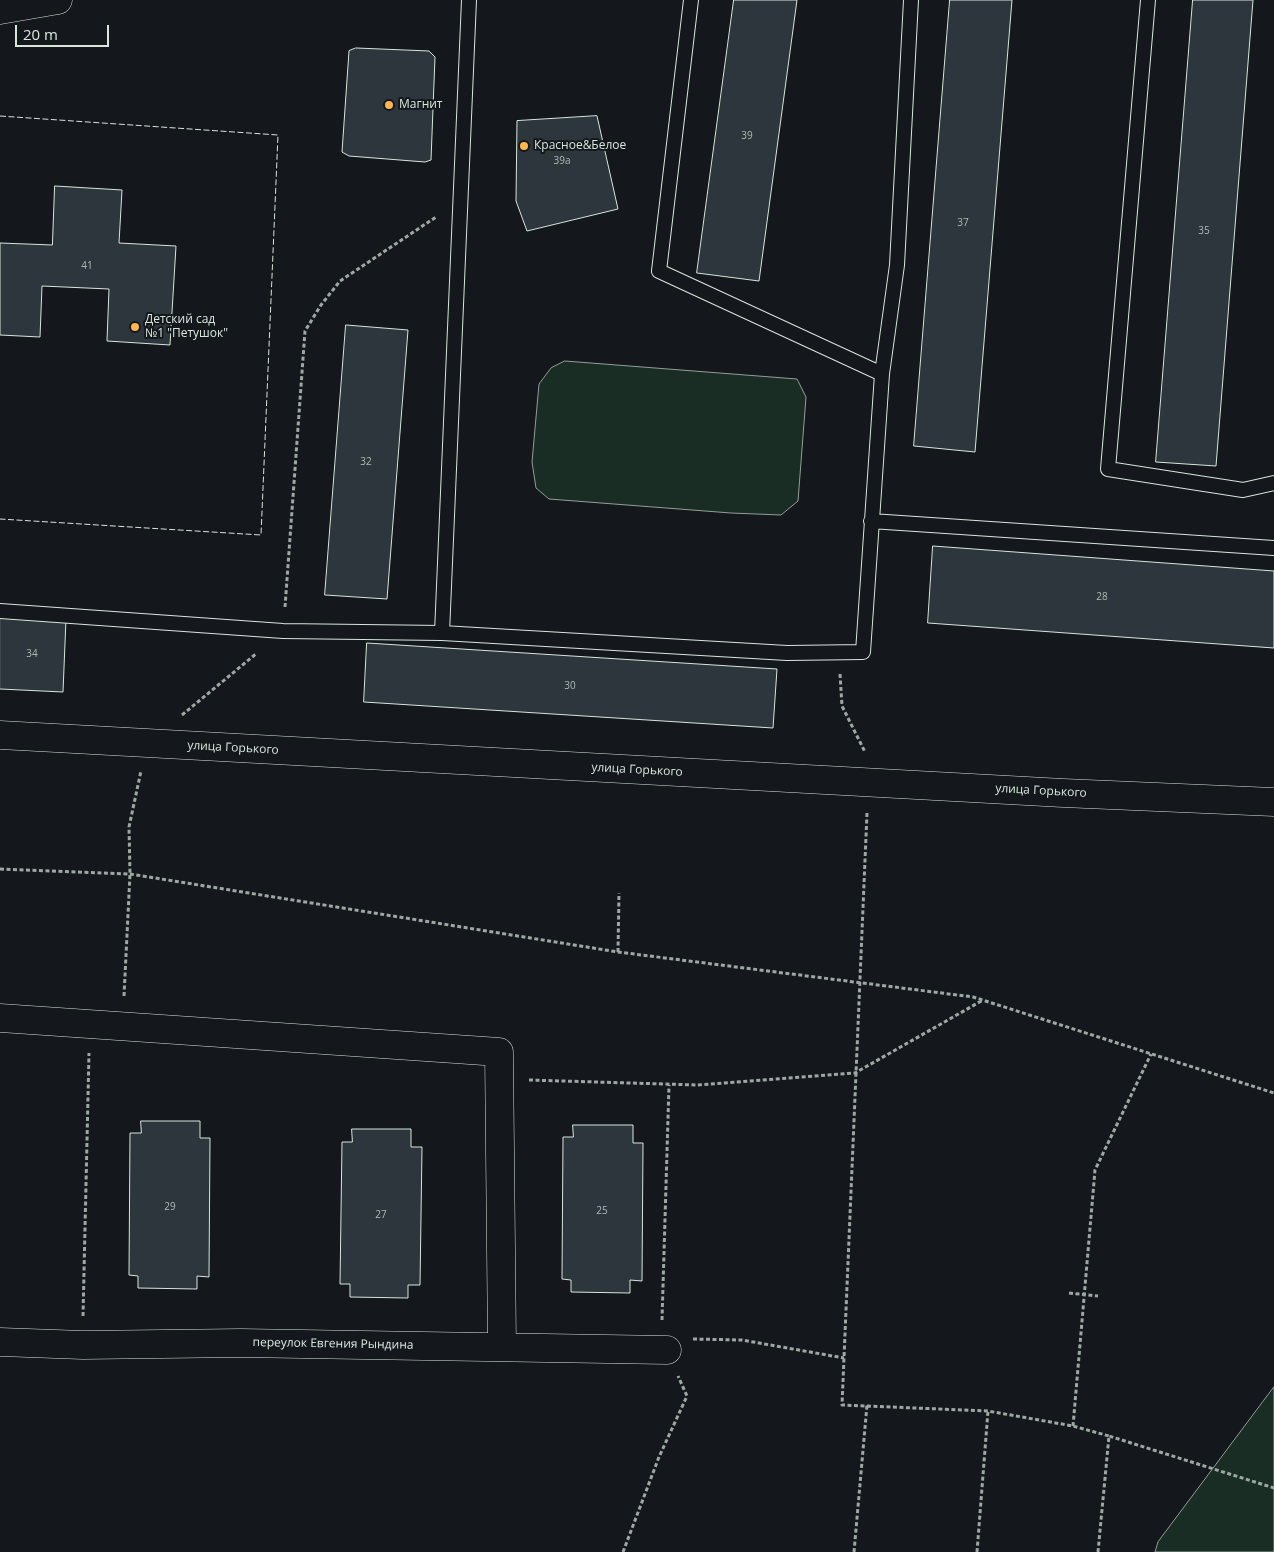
<!DOCTYPE html>
<meta charset="utf-8">
<style>
body{margin:0}
#map{position:relative;width:1274px;height:1552px;overflow:hidden;background:#14181c;font-family:"Open Sans",sans-serif}
canvas{display:block}
.scale{position:absolute;left:15px;top:25px;width:94px;height:22px;box-sizing:border-box;border:2px solid #d8e6dc;border-top:0;padding-left:6px;font-size:15px;line-height:18px;white-space:nowrap;color:#d8e6dc;-webkit-text-stroke:4px #14181c;paint-order:stroke}
</style>
<div id="map">
<canvas width="1274" height="1552"></canvas>
<div class="scale">20 m</div>
</div>
<script>
const ctx = document.querySelector('canvas').getContext('2d');
ctx.lineJoin = 'round';
function fillPath(path, color) {
  ctx.fillStyle = color;
  ctx.fill(path, 'evenodd');
}
function strokePath(path, color, width, dash) {
  ctx.strokeStyle = color;
  ctx.lineWidth = width;
  ctx.lineCap = dash ? 'butt' : 'round';
  ctx.setLineDash(dash || []);
  ctx.stroke(path);
}
function label(font, color, halo, rows, align = 'center') {
  ctx.font = font + ' "Open Sans",sans-serif';
  ctx.lineWidth = 4;
  ctx.setLineDash([]);
  ctx.textBaseline = 'middle';
  ctx.strokeStyle = halo;
  ctx.fillStyle = color;
  for (const [text, x, y, turn = 0] of rows) {
    ctx.save();
    ctx.translate(x, y);
    ctx.rotate((+turn || 0) * Math.PI / 180);
    ctx.textAlign = isNaN(turn) ? turn : align;
    if (halo) ctx.strokeText(text, 0, 0);
    ctx.fillText(text, 0, 0);
    ctx.restore();
  }
}
const green = new Path2D(`
 M565 361 797 379 806 397 798 501 781 515 731 513 549 499 536 488 532 462 539 384 551 368Z
 M1274 1387V1552H1155L1158 1542Z`);
const building = new Path2D(`
 M734 0H797L759 281 697 273Z
 M950 0H1012L975 452 914 446Z
 M1193 0H1253L1216 466 1156 462Z
 M356 48 429 51 435 57 431 160 425 162 349 156 342 152 349 51Z
 M597 116 618 209 527 231 516 201 517 121Z
 M55 186 122 190 119 243 176 246 170 345 107 341 109 289 42 286 40 337 0 335V243L52 245Z
 M346 325 408 330 387 599 325 595Z
 M933 546 1274 571V648L928 623Z
 M0 616 66 619 63 692 0 689Z
 M367 643 777 669 773 728 364 702Z
 M141 1121H200V1138H210L209 1277 197 1276V1289L138 1288V1276L129 1275 130 1133H141Z
 M573 1125H633V1143H643L642 1281 630 1280V1293L571 1292V1280L562 1279 563 1137H573Z
 M352 1129H411V1147H422L420 1285H408V1298L350 1297V1284H340L342 1142H352Z`);
const path = new Path2D(`
 M285 607 305 331 321 305 340 281 436 217
 M840 674 842 706 865 752
 M182 715 257 653
 M867 813 842 1405 988 1411 1073 1426 1109 1436
 M0 869 130 874 618 952 973 997 1274 1093
 M618 952 619 893
 M124 996 130 874 129 827 141 771
 M529 1080 697 1085 855 1073 983 1000
 M1069 1293 1098 1296
 M83 1316 89 1053
 M662 1320 669 1085
 M693 1339 742 1340 844 1358
 M1073 1426 1095 1170 1151 1054
 M623 1552 659 1457 687 1396 678 1376
 M854 1552 867 1405
 M977 1552 988 1411
 M1098 1552 1109 1436 1274 1488`);
const lane = new Path2D(`
 M691 0 659 271 882 374
 M1148 0 1108 469 1243 490 1274 483
 M871 521 1274 548
 M0 611 283 631 442 633 787 653 863 652 882 374 897 265 911 0
 M442 633 469 0`);
const street = new Path2D(`
 M0 10 58 0
 M0 735 1063 793 1274 802
 M0 1018 499 1052 502 1347
 M0 1342 83 1345 241 1343 667 1350`);
const fence = new Path2D(`
 M0 116 278 135 261 535 0 519`);
const markers = [
 [389,105,5,"#ffb74d"],
 [524,146,5,"#ffb74d"],
 [135,327,5,"#ffb74d"]
];
const numberNames = [
 ["39",747,136],
 ["39а",562,161],
 ["37",963,223],
 ["35",1204,231],
 ["41",87,266],
 ["32",366,462],
 ["28",1102,597],
 ["34",32,654],
 ["30",570,686],
 ["29",170,1207],
 ["25",602,1211],
 ["27",381,1215]
];
const poiNames = [
 ["Магнит",399,105],
 ["Красное&Белое",534,146],
 ["Детский сад",145,320],
 ["№1 \"Петушок\"",145,334]
];
const streetNames = [
 ["улица Горького",233,748,3],
 ["улица Горького",637,770,3],
 ["улица Горького",1041,791,3],
 ["переулок Евгения Рындина",333,1344,1]
];
fillPath(green, '#1a2d24');
strokePath(green, '#939e99', 1);
fillPath(building, '#2c363c');
strokePath(building, '#d8e6dc', 1);
strokePath(lane, '#d8e6dc', 16);
strokePath(street, '#d8e6dc', 29);
strokePath(path, '#9da8a2', 3, [4, 2.5]);
strokePath(lane, '#14181c', 14);
strokePath(street, '#14181c', 28);
strokePath(fence, '#d8e6dc', 1, [6, 2.5]);
for (const [x, y, r, color] of markers) {
  const dot = new Path2D();
  dot.arc(x, y, r, 0, 2 * Math.PI);
  ctx.fillStyle = color;
  ctx.fill(dot);
  strokePath(dot, '#14181c', 2);
}
label('10px', '#adbab4', null, numberNames);
label('12px', '#d8e6dc', '#14181c', poiNames, 'left');
label('12px', '#d8e6dc', '#14181c', streetNames);
</script>
